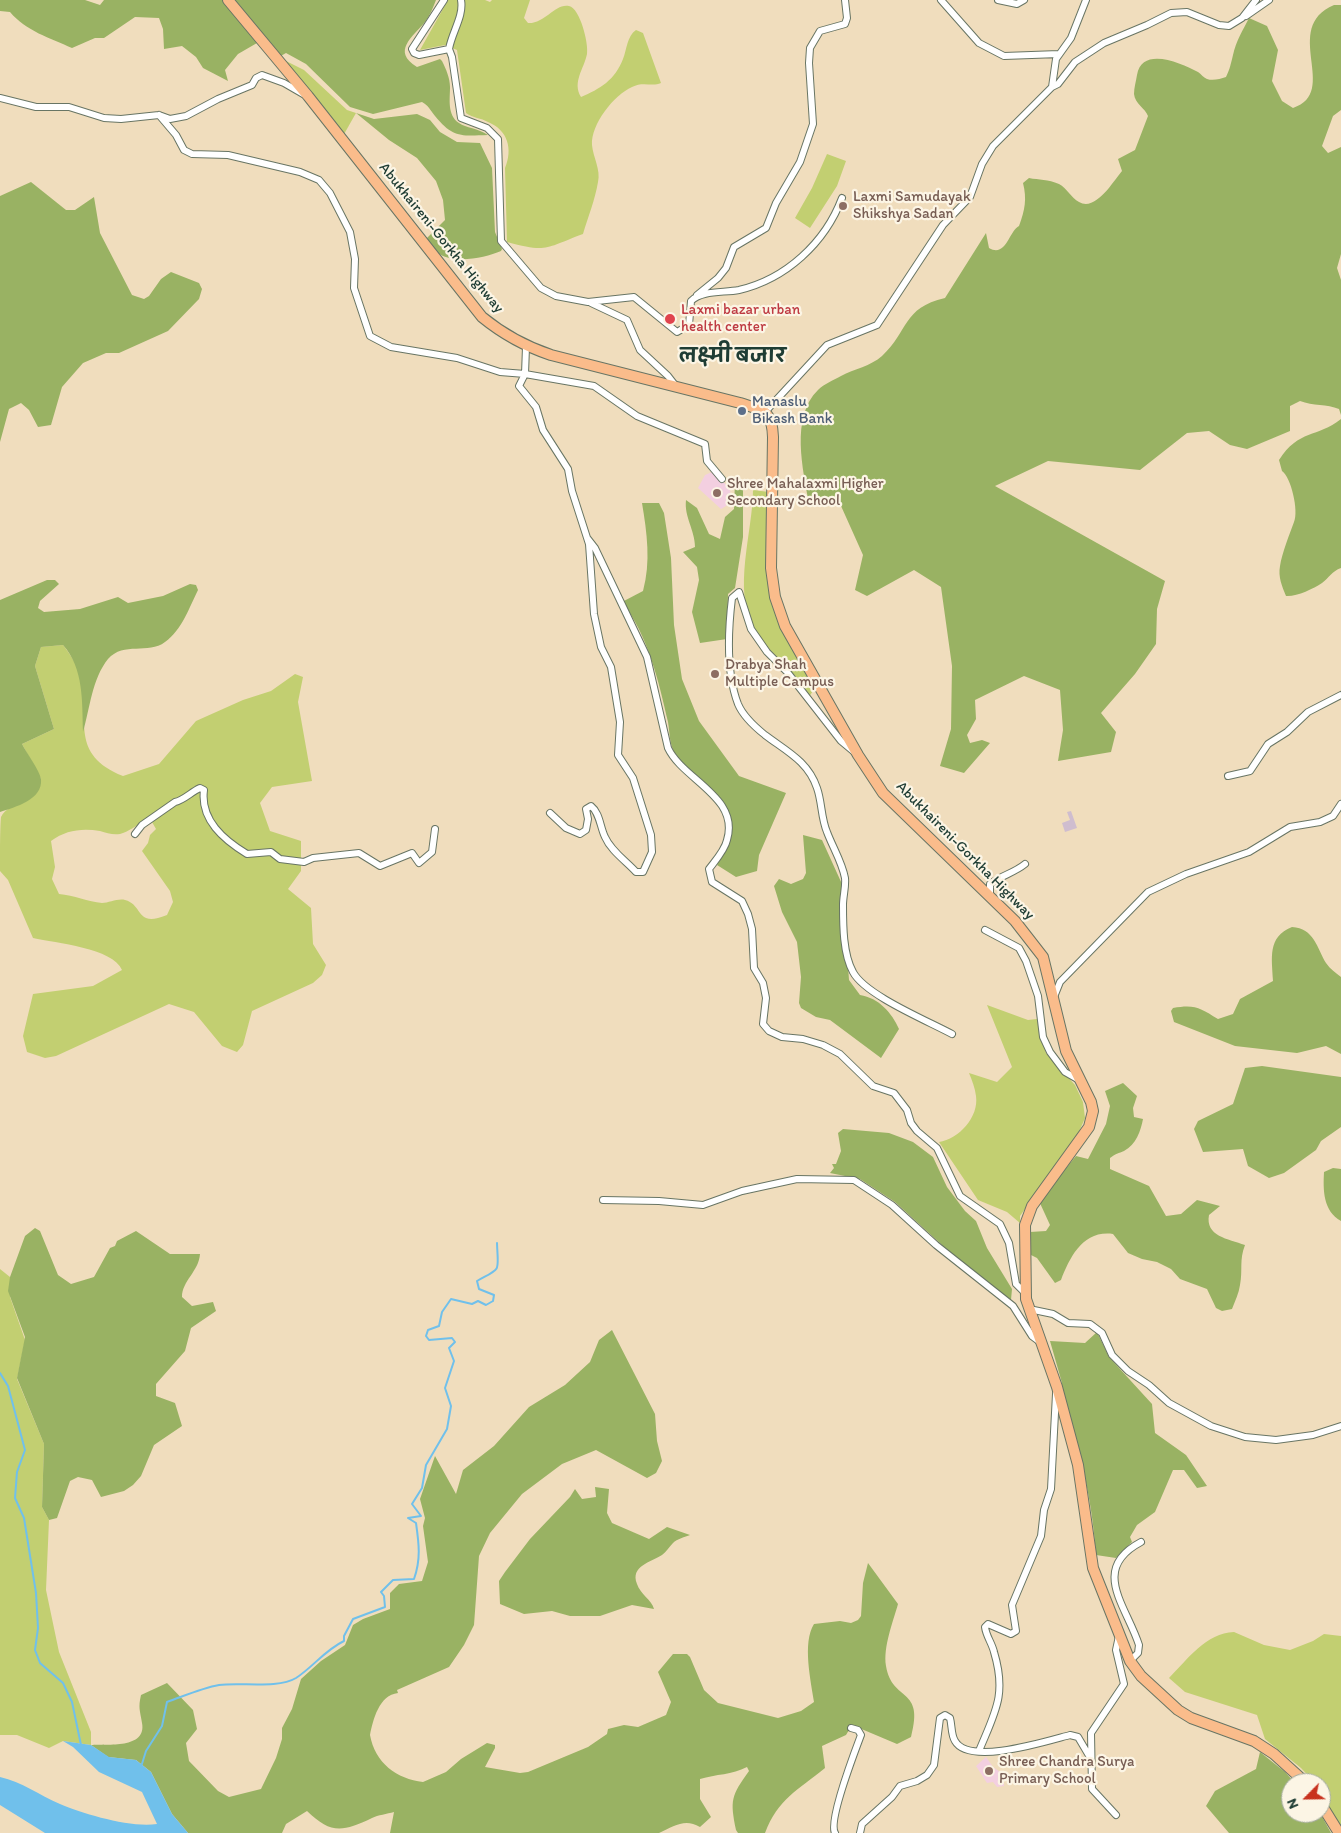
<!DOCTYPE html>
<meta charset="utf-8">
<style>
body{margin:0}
#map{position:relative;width:1341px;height:1833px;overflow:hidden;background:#f0ddbd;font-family:Itim,sans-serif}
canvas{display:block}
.north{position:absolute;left:1281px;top:1773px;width:50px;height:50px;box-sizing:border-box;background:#fcf5e5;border:1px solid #a4ab9e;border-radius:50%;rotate:247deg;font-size:14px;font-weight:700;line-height:20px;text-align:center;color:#1f3d34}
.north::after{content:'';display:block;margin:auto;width:18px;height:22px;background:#c8321e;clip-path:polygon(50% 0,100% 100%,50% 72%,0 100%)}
</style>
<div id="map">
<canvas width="1341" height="1833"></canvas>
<div class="north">N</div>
</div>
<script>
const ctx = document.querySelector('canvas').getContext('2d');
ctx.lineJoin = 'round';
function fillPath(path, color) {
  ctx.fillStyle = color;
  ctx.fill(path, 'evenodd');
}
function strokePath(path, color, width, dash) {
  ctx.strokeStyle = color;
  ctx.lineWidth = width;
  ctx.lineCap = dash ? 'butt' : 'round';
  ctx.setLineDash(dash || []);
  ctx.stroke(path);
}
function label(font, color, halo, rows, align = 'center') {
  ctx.font = font + ' Itim,"Playpen Sans Deva",sans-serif';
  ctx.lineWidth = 4.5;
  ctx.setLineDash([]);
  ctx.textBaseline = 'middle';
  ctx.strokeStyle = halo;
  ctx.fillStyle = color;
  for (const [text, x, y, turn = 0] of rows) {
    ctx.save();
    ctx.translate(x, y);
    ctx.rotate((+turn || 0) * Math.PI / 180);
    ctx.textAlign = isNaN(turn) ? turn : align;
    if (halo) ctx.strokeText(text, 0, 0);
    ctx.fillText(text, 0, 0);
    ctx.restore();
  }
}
const built = new Path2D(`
 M712 472 730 488 731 503 721 509 698 488 705 475Z
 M986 1757 993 1767 1003 1774 1004 1786 997 1787 993 1782 987 1783 976 1766Z`);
const industrial = new Path2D(`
 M1071 811 1077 828 1065 832 1062 823 1070 820 1067 812Z`);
const green = new Path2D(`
 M448 0H485L490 2 492 0H530L524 18 528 23C545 24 555 3 569 6 580 8 589 44 587 54 584 69 572 82 581 97 600 89 615 80 623 59 627 49 627 36 636 30L643 33 661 83C652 87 643 81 632 87 614 95 591 124 592 145 593 157 601 170 598 182 595 200 588 217 583 234 545 248 548 253 507 242L505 168C513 149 508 130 488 122 481 118 473 118 466 113L457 50 445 45 420 50Z
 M286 61 304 70 347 110 356 113 343 136 284 64Z
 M827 154 846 161 837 186 810 228 795 218 812 188Z
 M753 490 769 492 772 600 818 683 809 697C803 688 796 677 789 669 776 655 763 645 754 628 732 591 753 531 753 490Z
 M63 645C70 654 78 666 81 679 90 721 69 754 123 776L159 764 196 721 243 700 271 691 295 674 303 677 298 702 312 781 272 787 260 803 270 831 301 841V871L288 889 311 908 313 944 326 965 322 975 313 983 252 1011 243 1045 237 1052 222 1046 194 1012 169 1004 56 1056 45 1058 27 1052 23 1036 33 994 93 986 122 970C113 948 56 943 33 938L8 880 0 871C0 859 0 826 1 817 10 799 34 811 41 779L22 744 54 729 35 666 41 647ZM145 821 152 822 156 829 150 835 148 843 142 851 170 891 173 902 167 915C135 928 144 905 125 900 118 898 109 903 102 903 88 902 74 895 59 894L52 879 55 867 51 841C66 830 82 828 100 831 107 833 112 835 120 834 128 832 137 825 145 821Z
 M987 1005 1028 1020 1037 1019 1046 1053 1075 1085 1083 1102 1085 1118 1078 1134 1020 1216V1223L1007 1212 978 1200 939 1142C959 1139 979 1117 976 1096 975 1088 972 1080 969 1073L997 1082 1012 1067Z
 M0 1269 10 1277V1297L25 1340 17 1379 44 1444 42 1507 49 1520 46 1590 59 1652 91 1732V1745L63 1741 49 1748 17 1735H0Z
 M1234 1632 1264 1645 1290 1650 1313 1641 1324 1634 1341 1636V1828C1332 1815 1321 1799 1321 1783H1315L1301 1768 1265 1739 1257 1715 1185 1692 1169 1678C1188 1659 1206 1633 1234 1632Z`);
const forest = new Path2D(`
 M0 0H85L100 5 104 0H223L257 43 238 54 225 70 228 81 203 68 196 57 182 46 164 49 163 29 159 18 135 17 104 38H95L72 48C50 38 26 31 10 12L0 11Z
 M232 0H436C433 8 430 15 425 22 413 37 391 51 417 67L440 59 442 61C446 69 450 78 450 87 450 99 447 115 459 123 466 128 478 128 488 135 461 136 453 138 435 116 430 110 429 106 422 102L373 114 350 107 306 64 286 53 279 57Z
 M1334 5H1341V110L1333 116 1322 146 1328 153 1341 147V254L1337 268 1341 280V415L1339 409C1327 404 1313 406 1300 401L1290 406V431L1247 449 1230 445 1209 431 1187 433 1140 470 1048 461 995 486 1165 581 1157 609 1156 644 1135 674 1101 713 1116 732 1111 752 1058 761 1063 730 1060 690 1024 676 975 700 976 719 967 735 970 743 982 740 990 743 964 773 940 766 951 729 952 666 941 587 914 570 867 596 855 590 863 555 837 497 809 504C803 470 790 417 818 390 824 384 834 380 841 376 854 369 871 366 882 356 909 331 902 308 945 298L986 233 989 248C1006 258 1009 231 1019 226 1025 210 1027 199 1023 183L1029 178C1039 180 1048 179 1059 184 1067 188 1071 198 1079 202 1096 212 1114 180 1122 171L1118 159 1135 150 1148 116C1145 108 1135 104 1134 94 1134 88 1136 81 1137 75 1142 46 1181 63 1198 72 1201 74 1204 78 1207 79 1213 81 1220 79 1226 77 1230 69 1231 63 1233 55 1236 41 1243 30 1249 18L1267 26 1278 50 1272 81 1282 101 1293 108C1341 92 1280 28 1334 5Z
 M356 113 374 119 417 114 430 120 440 132 457 142 480 143 492 168 495 232 502 249 501 251C480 260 435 268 427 238L445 220 443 200 436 181 417 158 389 140Z
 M31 182 66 210H75L94 197 100 233 132 295 144 299 149 296 161 279 171 272 199 283 202 289 199 299 168 331 119 353H106L83 363 62 387 51 425 38 427 29 410 21 403 9 409 0 442V196Z
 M1341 419V568C1332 571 1329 578 1322 583 1313 589 1296 597 1286 596 1282 586 1278 577 1280 566 1282 553 1290 533 1294 522 1299 511 1291 477 1282 471L1279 460C1299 429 1317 438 1341 419Z
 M735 480 743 483V537L735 588 728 594 727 639 700 643 692 612 699 580 697 567 683 552 695 547C695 530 684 517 686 500L697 508 709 534 720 539 725 517 734 509Z
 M642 503H659L664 513 671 558 674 625 682 679 699 721 739 776 786 793 759 855 757 871 736 877 717 865C725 852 735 839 730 823 723 793 690 780 676 755 669 744 670 734 668 722 659 682 648 635 622 602L643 591C651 562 647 533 642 503Z
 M47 580H55L59 584 40 601 38 608 44 612 80 609 118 597 128 603 163 596 190 584 196 585 198 590C189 608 182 630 165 642 148 655 124 641 108 659 92 679 90 708 83 732 82 701 84 669 63 645L41 647 35 666 54 729 22 744C26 752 40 771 41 779 43 800 15 807 0 812V600Z
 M803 835 822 840 842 884 849 980 860 995C879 998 892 1013 899 1029L881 1058 830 1020 816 1017 801 1008 799 1003 801 977 797 942 782 912 774 886 779 879 791 884 803 879 806 873Z
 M1292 927C1314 928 1317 948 1326 963 1330 969 1336 973 1341 977V1054L1326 1046 1297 1053 1235 1046 1174 1022 1171 1011 1173 1008C1195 1004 1200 1008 1218 1019L1233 1014 1240 999 1273 981C1272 958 1267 937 1292 927Z
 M1262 1066 1341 1077V1127L1321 1141 1316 1150 1284 1173 1269 1178 1248 1166 1243 1149 1203 1152 1194 1129 1198 1121 1233 1104 1245 1068Z
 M1123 1083 1137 1096 1133 1108 1134 1117 1143 1119C1141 1130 1136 1145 1124 1151 1119 1153 1115 1154 1110 1158V1169L1149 1186 1166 1216 1181 1214 1197 1200 1220 1206 1209 1215C1205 1236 1228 1239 1245 1245 1239 1260 1243 1270 1240 1285 1239 1293 1235 1301 1232 1309L1222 1311 1216 1308 1207 1289 1180 1279 1171 1269 1157 1262 1142 1259 1128 1253 1113 1234C1083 1230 1070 1257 1061 1280L1055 1283 1037 1258 1029 1254 1030 1232 1046 1231 1050 1225 1039 1201 1076 1156 1088 1159 1106 1124 1110 1106 1105 1091Z
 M843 1129 889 1133 913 1142 933 1157 947 1187 965 1211 976 1221 987 1248 1012 1289 1011 1300 964 1265 895 1202 860 1179 830 1173 834 1168 832 1164H836L841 1151 838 1133Z
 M1333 1168 1341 1169V1221C1323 1211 1323 1190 1324 1172Z
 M35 1228 40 1231 58 1275 71 1284 94 1277 110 1248 115 1246 117 1241 136 1231 170 1254H200C199 1271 182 1281 182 1297L192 1306 213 1302 216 1311 191 1328 185 1351 156 1384V1396L175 1403 182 1426 154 1445 141 1476 133 1485 124 1491 101 1497 92 1480 78 1477 70 1481 57 1518 49 1520 42 1507 44 1444 17 1378 25 1337 8 1291 10 1277 25 1236Z
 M612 1330 655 1414 657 1441 662 1461 656 1473 647 1478 596 1450 562 1464 522 1494 490 1533 479 1556 474 1625 464 1645 449 1667 397 1690 398 1693C379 1695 373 1720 370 1735 375 1763 397 1779 423 1782L446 1772 461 1759 487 1743 495 1745V1748L485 1767 520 1773 528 1772 588 1747 607 1734 608 1729 624 1725 638 1727 666 1715 671 1702 658 1672 673 1654H687L690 1657 704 1690 718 1703 778 1718 801 1711 814 1702C811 1681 802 1643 814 1624L840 1621 851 1623 858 1620 861 1616 863 1583 868 1563 898 1604C893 1622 883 1647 886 1666 892 1703 925 1686 911 1737L897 1744 852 1725 846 1735 822 1746 825 1768C798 1790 778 1799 765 1833H738L736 1830C730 1800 731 1796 749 1771L747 1767C732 1775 716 1774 700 1779V1799L711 1817 700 1827C685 1818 674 1826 659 1833H390L394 1812C387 1814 378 1815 372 1818 341 1833 330 1833 307 1811L286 1824 282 1833H188L172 1814 151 1772 136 1760 108 1757 91 1745C107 1744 147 1749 142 1723 140 1710 138 1708 141 1695L167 1683 193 1710 197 1729 186 1743 189 1761 218 1791 229 1797 261 1789 276 1758 282 1739V1728L292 1709 301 1679 321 1661 345 1645 353 1625 363 1619 390 1609V1593L399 1584 422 1581 428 1562 423 1526 425 1518 420 1499 435 1456 456 1494 463 1470 494 1446 529 1407 565 1385 590 1362 599 1340Z
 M1097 1332 1109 1357 1152 1404 1155 1433 1186 1455 1207 1486 1197 1488 1184 1470H1173L1155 1512 1137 1525 1130 1537 1132 1542 1116 1558 1096 1555C1092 1494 1078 1444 1060 1387L1062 1383 1050 1341 1085 1343Z
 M595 1487 609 1489 607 1513 612 1523 649 1539 667 1527 690 1535C685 1537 677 1539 673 1543 669 1547 666 1552 662 1555 651 1562 630 1566 637 1584 640 1594 652 1600 654 1609L632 1605 600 1616H570L552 1611 524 1614 500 1604 499 1581 505 1572 530 1539 570 1497 575 1489 582 1499 596 1497Z
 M1260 1752 1285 1772 1295 1783H1291V1813H1320L1331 1833H1229L1206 1806 1215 1791 1256 1769Z`);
const water = new Path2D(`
 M63 1741 91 1745 109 1757 136 1760 151 1772 172 1814 188 1833H45L0 1805V1777C22 1782 39 1795 60 1804 84 1814 130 1828 157 1824L142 1792 99 1772 73 1747Z`);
const stream = new Path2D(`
 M0 1373 8 1386 25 1450 17 1472 15 1498 24 1518 36 1593 38 1628 35 1650 40 1663 63 1683 72 1702 81 1745
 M141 1767 146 1751 162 1726 167 1702C184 1696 202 1688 219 1685 240 1682 278 1689 296 1678 313 1667 325 1650 344 1641V1636L353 1619 385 1607 384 1596 381 1592 393 1580 414 1579C421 1559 419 1544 416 1523L408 1518 421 1516 412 1504 422 1488 426 1465 447 1429 451 1406 445 1388 454 1361 449 1348 455 1342 452 1338 429 1340 426 1336 428 1330 439 1326 442 1312 451 1299 472 1304 478 1301 486 1305 493 1301 494 1295 479 1289 477 1281C502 1267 498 1273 497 1243`);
const minor = new Path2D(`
 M444 0 412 49 414 53 419 55 449 49 452 57 461 118 487 128 498 139 501 241 541 288 556 296 588 302 634 297 677 332 689 325 691 301C702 290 723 293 739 290 786 279 825 243 842 198
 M941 0 979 43 1004 56 1059 54
 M998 0 1017 4 1024 0
 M1246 16 1269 0
 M449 49C452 32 464 16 461 0
 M1052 87 1058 84 1075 62 1104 43 1147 25 1171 13 1187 12 1219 25 1229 26 1242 18 1256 0
 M0 98 36 107H69L104 118 121 119 159 115 170 119 186 116 218 99 252 85 256 78 262 75 284 83 303 94
 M159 115 176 135 184 150 192 154 228 155 300 172 319 180 330 193 350 232 355 259 354 288 370 336 391 347 457 358 500 372 525 374 519 386 536 407 543 430 568 469 572 491 589 544 594 614 601 647 611 667 620 722 618 755 633 778 651 835 652 852 643 872H636C626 861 611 851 605 837 600 827 600 813 591 806L586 809 588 819 586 830 580 834 566 828 550 813
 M697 295 718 278 726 268 734 247 766 228 776 203 800 162 813 124 809 63 810 48 820 31 845 24 847 18 845 0
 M591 303 627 320 640 350 668 376 675 385
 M526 347 525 374 594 386 637 416 705 444 707 461 722 479
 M766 411 827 345 877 325 943 225 970 197 982 164 993 146 1052 87 1056 59 1071 38 1086 0
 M588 539 595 548 647 657 668 748C683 780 740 797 727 840 725 850 715 861 709 869L712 882 742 901 748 914 752 929 754 968 763 983 766 998 763 1024 769 1031 782 1037 803 1039 823 1045 840 1054 873 1086 894 1093 907 1110 911 1123 917 1131 937 1148 960 1196 1000 1224 1009 1243 1016 1284 1024 1292
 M853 751 841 741 788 673 767 652 751 629 739 592 732 598C728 631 726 673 738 704 743 716 755 727 765 735 786 751 808 761 817 788 822 802 821 818 827 832 833 848 842 862 845 878 846 887 843 896 843 905 843 925 843 954 853 972 865 995 928 1021 952 1034
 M1228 776 1250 771 1268 744 1287 732 1308 712 1341 695
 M135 834 142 825 175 802C184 800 191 792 200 788L204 790C200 820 224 840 247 854L271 852 280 859 304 862 313 858 359 853 380 866 412 853 419 863 432 852 435 829
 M990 897V884C1002 875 1014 873 1025 864
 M985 930 1019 948 1026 961 1038 996 1043 1037 1050 1052 1065 1072 1079 1080
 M1054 997 1060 982 1148 892 1186 874 1249 852 1290 827 1320 822 1333 816 1341 804
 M603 1200 659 1201 703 1205 742 1191 797 1179 854 1180 892 1205 936 1245 1013 1306 1032 1336 1040 1342
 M1029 1309 1053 1314 1068 1323 1090 1324 1102 1333 1112 1355 1128 1371 1149 1385 1169 1403 1211 1426 1245 1437 1276 1440 1313 1435 1341 1426
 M1130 1661 1138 1653 1139 1645C1126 1605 1090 1569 1141 1542
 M979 1751C995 1712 1007 1695 994 1652 992 1643 986 1636 985 1627L988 1624 1011 1634 1016 1631 1012 1605 1041 1536 1044 1510 1051 1489 1056 1394
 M1116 1815 1092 1789 1091 1733 1124 1684 1116 1650 1119 1636
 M835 1833C828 1821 855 1751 861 1735L858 1730 851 1728
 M860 1833 862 1824 892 1797 900 1786 917 1781 927 1775 934 1765 940 1718 945 1715 950 1718C952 1725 951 1735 955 1741 969 1766 1047 1741 1070 1735L1078 1737 1091 1759`);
const primary = new Path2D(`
 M228 0 308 96 482 317C504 335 524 346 551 355L740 403C764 411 772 410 773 437L771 568 775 597 785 626 858 755 883 793 1015 921 1043 957 1066 1051 1091 1102 1093 1111 1089 1127 1032 1206 1025 1225 1026 1299 1057 1387 1078 1465 1093 1568 1130 1661 1141 1676 1178 1710 1191 1718 1254 1741 1274 1754 1306 1783
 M1321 1804 1339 1833`);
const markers = [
 [843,206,5,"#8d6e63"],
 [670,319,6,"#e0444e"],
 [742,411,5,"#5c6f8a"],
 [717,493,5,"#8d6e63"],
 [715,674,5,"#8d6e63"],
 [989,1771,5,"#8d6e63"]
];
const educationNames = [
 ["Laxmi Samudayak",853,197],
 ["Shikshya Sadan",853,214],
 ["Shree Mahalaxmi Higher",727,484],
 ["Secondary School",727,501],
 ["Drabya Shah",725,665],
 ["Multiple Campus",725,682],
 ["Shree Chandra Surya",999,1762],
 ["Primary School",999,1779]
];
const streetNames = [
 ["Abukhaireni-Gorkha Highway",441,238,51],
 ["Abukhaireni-Gorkha Highway",965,851,45]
];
const healthNames = [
 ["Laxmi bazar urban",681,310],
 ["health center",681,327]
];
const serviceNames = [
 ["Manaslu",752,402],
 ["Bikash Bank",752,419]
];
const districtNames = [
 ["लक्ष्मी बजार",732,357]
];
fillPath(built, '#f3cfe0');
fillPath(industrial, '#cfbdcf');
fillPath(green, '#c2cf71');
fillPath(forest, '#99b263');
fillPath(water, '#70c0eb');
strokePath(stream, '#70c0eb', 2);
strokePath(minor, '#687564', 8);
strokePath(primary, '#687564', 12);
strokePath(minor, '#fff', 6);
strokePath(primary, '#fabc8b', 10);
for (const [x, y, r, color] of markers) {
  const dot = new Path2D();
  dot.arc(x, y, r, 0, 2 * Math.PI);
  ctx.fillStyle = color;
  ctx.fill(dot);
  strokePath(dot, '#fcf5e5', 2);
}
label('15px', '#785e54', '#fcf5e5', educationNames, 'left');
label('15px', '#1f3d34', '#fcf5e5', streetNames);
label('15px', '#be3a42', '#fcf5e5', healthNames, 'left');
label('15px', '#4e5e75', '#fcf5e5', serviceNames, 'left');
label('bold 20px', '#1f3d34', '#fcf5e5', districtNames);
</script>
